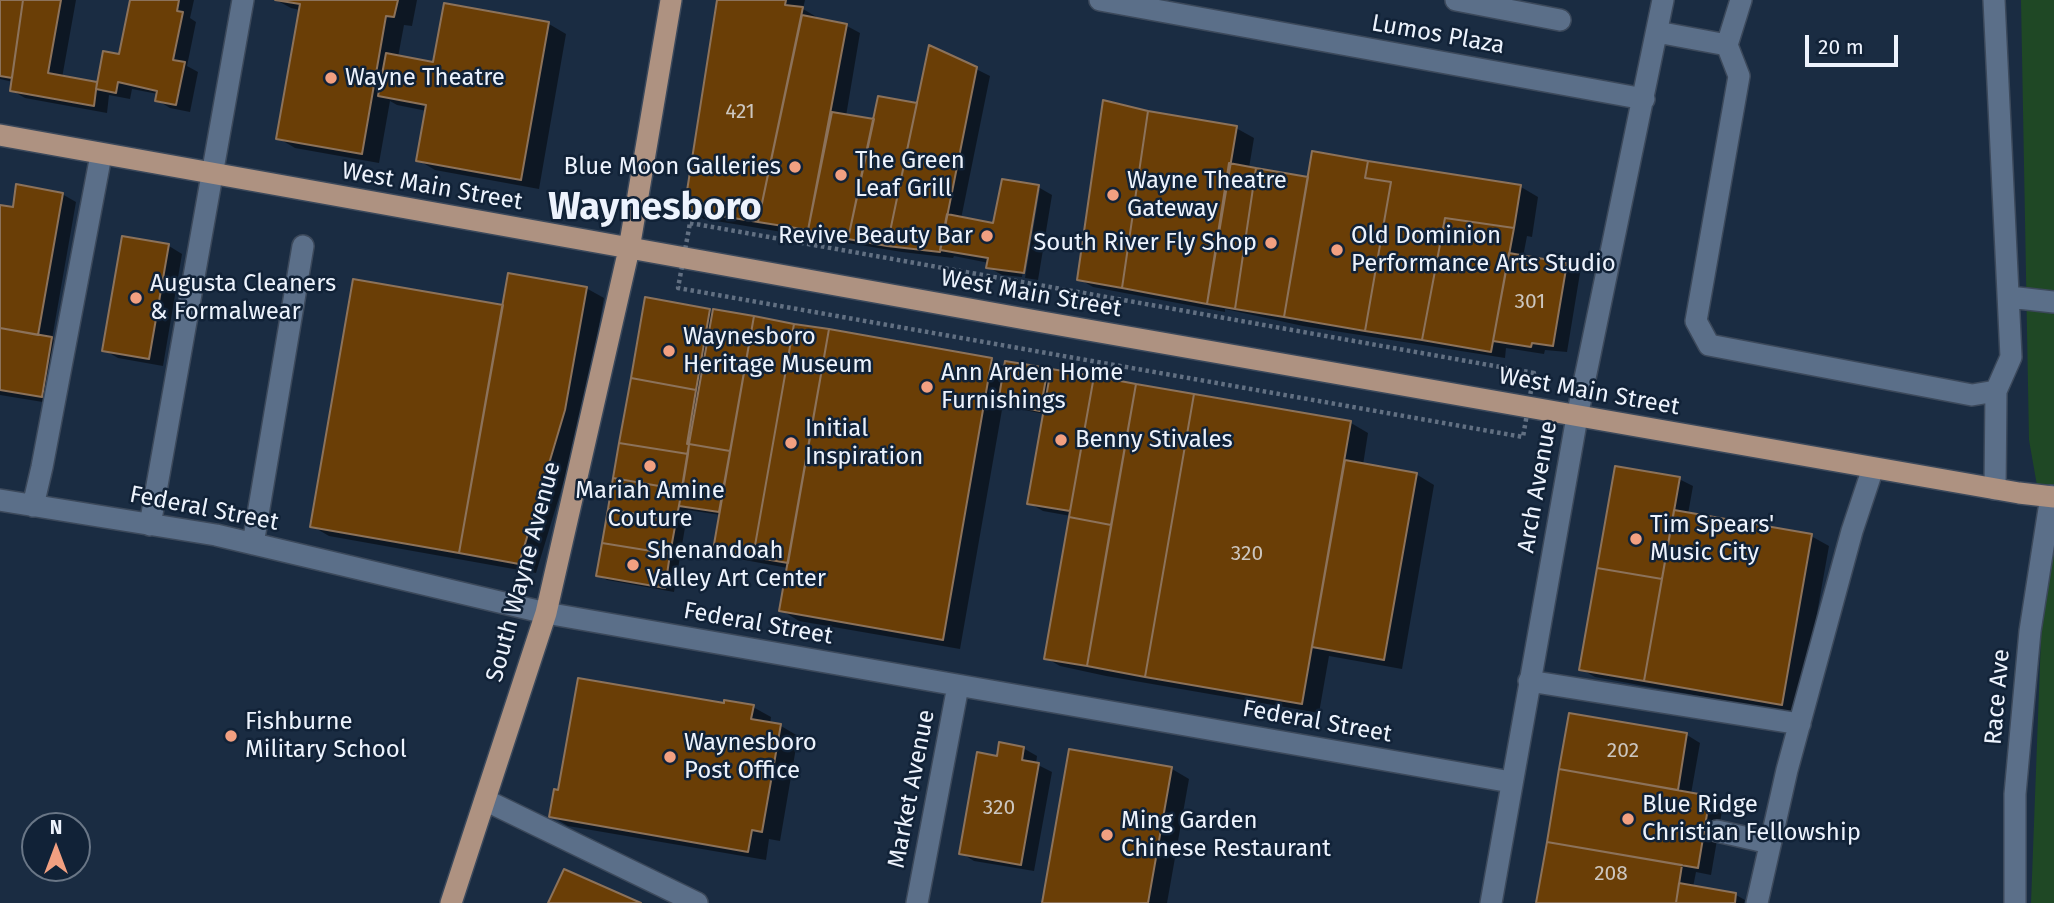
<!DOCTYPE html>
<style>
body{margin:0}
#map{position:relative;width:2054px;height:903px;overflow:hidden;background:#1a2c42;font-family:"Fira Sans",sans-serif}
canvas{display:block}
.north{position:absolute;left:21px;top:812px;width:70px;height:70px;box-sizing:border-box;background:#112237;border:2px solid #697686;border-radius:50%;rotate:0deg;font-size:19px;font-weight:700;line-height:28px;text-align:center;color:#edf3fd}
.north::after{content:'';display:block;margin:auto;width:24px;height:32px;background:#f2a081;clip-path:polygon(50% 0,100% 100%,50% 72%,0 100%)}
.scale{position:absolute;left:1805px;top:35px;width:93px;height:32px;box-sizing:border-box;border:4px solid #edf3fd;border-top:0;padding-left:9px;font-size:21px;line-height:24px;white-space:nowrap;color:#edf3fd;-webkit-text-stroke:5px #112237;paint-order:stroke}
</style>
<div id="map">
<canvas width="2054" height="903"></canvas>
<div class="north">N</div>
<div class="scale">20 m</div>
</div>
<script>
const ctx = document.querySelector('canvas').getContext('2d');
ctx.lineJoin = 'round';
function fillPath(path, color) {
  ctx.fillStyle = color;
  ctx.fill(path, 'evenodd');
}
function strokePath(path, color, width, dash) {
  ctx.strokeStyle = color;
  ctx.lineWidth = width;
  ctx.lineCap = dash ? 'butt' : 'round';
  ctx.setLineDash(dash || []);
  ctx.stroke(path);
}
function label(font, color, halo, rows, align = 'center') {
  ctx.font = font + ' "Fira Sans",sans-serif';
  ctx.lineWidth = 5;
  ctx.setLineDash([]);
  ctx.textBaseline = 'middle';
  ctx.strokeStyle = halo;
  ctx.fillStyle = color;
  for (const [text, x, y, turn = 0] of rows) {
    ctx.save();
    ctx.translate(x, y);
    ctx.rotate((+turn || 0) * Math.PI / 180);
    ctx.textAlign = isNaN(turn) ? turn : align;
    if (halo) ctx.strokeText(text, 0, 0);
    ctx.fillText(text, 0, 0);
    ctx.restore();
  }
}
const green = new Path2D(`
 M2021 0H2054V903H2031L2045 531 2029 440Z`);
const shadow = new Path2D(`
 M0 0H76L62 78 99 84 121 56 132 0H194L190 18 196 22 187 66 198 72 190 112 170 108 157 100 158 94 132 89 130 99 109 95 107 113 25 98 11 90 13 82 0 79Z
 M276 0H417L412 26 404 25 398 57 435 64 445 5 549 24 566 34 539 189 435 170 418 160 427 111 397 105 390 101 379 163 295 148 278 138 300 10 291 8Z
 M719 0H805L803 9 820 19 847 26 860 33 846 116 875 121 918 105 976 69 990 76 961 219 995 225 1038 187 1052 195 1038 280 1025 278 1040 189H1036L1022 277 1002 275 988 267 989 263 954 256 953 258 902 252 704 219 686 209Z
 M1148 112 1236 128 1254 138 1249 168 1309 180 1314 153 1521 187 1538 197 1532 237 1527 236 1523 257 1566 265 1580 273 1567 352 1545 350 1544 354 1506 348 1505 358 1303 326 1225 309V312L1093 287 1079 279Z
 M62 194 76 202 52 339 65 346 55 404 0 395V207L14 209Z
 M123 238 169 246 182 254 163 366 118 358 104 350Z
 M586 288 604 298 582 421 536 573 329 536 312 526 504 307Z
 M709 310 714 313 715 311 991 360 1006 368 1047 370 1052 373 1053 371 1351 423 1368 433 1363 465 1416 474 1434 485 1402 669 1329 656 1319 713 1106 676 1060 666 1046 658 1071 516 1043 511 1029 503 1045 414 1009 407 1003 404 960 649 799 621 781 610 788 568 728 557 715 549 721 515 688 510 674 592 607 580 598 575Z
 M1679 479 1693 486 1688 514 1811 536 1829 546 1799 714 1595 677 1581 669Z
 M725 705 753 707 771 717 770 724 781 726 798 736 780 841 769 839 766 860 568 826 551 816 559 792Z
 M1571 715 1687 735 1700 743 1691 794 1710 797 1723 805 1711 875 1696 872 1693 887 1736 895 1745 900 1744 903H1538Z
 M1023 748 1037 756 1036 764 1052 772 1034 871 974 861 961 853Z
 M1172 769 1189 779 1167 903H1044Z`);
const building = new Path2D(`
 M0 0H23L12 78 0 76Z
 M23 0H61L48 73 97 82 94 106 10 91Z
 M130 0H179L177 11 183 12 173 60 185 62 176 105 155 101 157 91 118 82 116 93 96 89 103 51 119 54Z
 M275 0H398L394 17 386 16 362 154 276 139 300 4Z
 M717 0H786L785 5 803 7 758 222 684 210Z
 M444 3 549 22 521 180 416 161 426 105 378 96 386 53 433 62Z
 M802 15 847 24 808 230 758 222Z
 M929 45 977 67 940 252 887 246Z
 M878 96 917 103 887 246 848 239Z
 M1103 100 1148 111 1122 288 1077 280Z
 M1148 111 1237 126 1207 304 1122 288Z
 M832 112 874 119 848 239 808 230Z
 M1312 151 1368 161 1365 178 1391 182 1365 331 1284 317Z
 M1368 161 1521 185 1514 228 1445 218 1422 340 1365 331 1391 182 1365 178Z
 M1229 163 1256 168 1235 309 1207 304Z
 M1256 168 1308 177 1284 317 1235 309Z
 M1002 179 1039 185 1024 273 986 268 988 258 940 250 947 214 993 223Z
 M16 184 63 193 38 335 0 328V205L13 207Z
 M1445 218 1514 228 1491 352 1422 340Z
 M122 236 169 244 149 359 102 351Z
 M1509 253 1567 263 1553 346 1532 343 1531 347 1493 341Z
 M508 273 587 287 565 410 519 564 459 553Z
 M353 279 503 305 459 553 310 527Z
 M645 297 710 309 696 390 631 378Z
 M713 309 754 316 730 451 689 444Z
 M754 316 794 324 753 557 713 550Z
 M794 324 829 329 788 563 753 557Z
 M0 328 52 337 42 397 0 390Z
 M829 329 992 358 943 640 779 611Z
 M1005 361 1048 368 1040 411 998 403Z
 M1051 369 1094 376 1070 511 1027 504Z
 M1094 376 1136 384 1111 525 1069 517Z
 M631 378 696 390 687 444H689L688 454 619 443Z
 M1136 384 1194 394 1145 677 1087 666Z
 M1194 394 1351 421 1302 704 1145 677Z
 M619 443 688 454 682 490 613 478Z
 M689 444 730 451 719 512 679 506Z
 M1345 460 1417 473 1384 660 1312 647Z
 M1615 466 1680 477 1662 579 1597 568Z
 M613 478 682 490 676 521 608 509Z
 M608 509 676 521 670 554 602 543Z
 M1674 510 1812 534 1782 705 1644 681Z
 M1069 517 1111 525 1087 666 1044 659Z
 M602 543 670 554 665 588 596 576Z
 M1597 568 1662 579 1644 681 1579 670Z
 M578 678 724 703V700L754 705 751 719 781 724 762 832 752 830 748 852 549 817 554 789 558 790Z
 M1569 713 1687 733 1678 790 1559 769Z
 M999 742 1024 747 1022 760 1039 763 1021 865 959 854 977 752 997 756Z
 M1069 749 1172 767 1148 903H1042Z
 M1559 769 1710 796 1698 868 1547 842Z
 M1547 842 1682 865 1676 903H1536Z
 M564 869 641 903H548Z
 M1679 883 1736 893 1735 903H1676Z`);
const path = new Path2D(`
 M690 223 1534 373 1523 437 678 288Z`);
const minor = new Path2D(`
 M1100 0 1644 99
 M1456 0 1560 20
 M1741 0 1727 45 1739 76 1696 321 1709 345 1972 395 1996 391 2011 357 1994 0
 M1657 32 1727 45
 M2009 297 2054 302
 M1995 489 1996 391
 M0 500 216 535 546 613 1511 782
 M33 506 42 467 101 155
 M150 525 243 0
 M253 544 303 246
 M1529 681 1800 724
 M485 800 697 903
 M1717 831 1770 843
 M917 903 958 686
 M1491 903 1577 417 1663 0
 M1757 903 1787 770 1852 531 1873 468
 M2015 903V794L2030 631 2051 496`);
const major = new Path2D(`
 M0 135 1031 320 2019 493 2054 497
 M451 903 546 613 629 249 671 0`);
const markers = [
 [331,78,7,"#f2a081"],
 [795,167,7,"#f2a081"],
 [841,175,7,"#f2a081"],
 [1113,195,7,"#f2a081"],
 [987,236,7,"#f2a081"],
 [1271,243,7,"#f2a081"],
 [1337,250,7,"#f2a081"],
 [136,298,7,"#f2a081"],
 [669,351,7,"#f2a081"],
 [927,387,7,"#f2a081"],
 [1061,440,7,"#f2a081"],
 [791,443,7,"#f2a081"],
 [650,466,7,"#f2a081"],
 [1636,539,7,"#f2a081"],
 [633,565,7,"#f2a081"],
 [231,736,7,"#f2a081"],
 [670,757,7,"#f2a081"],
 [1628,819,7,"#f2a081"],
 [1107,835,7,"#f2a081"]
];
const numberNames = [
 ["421",740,112],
 ["301",1530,302],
 ["320",1247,554],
 ["202",1623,751],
 ["320",999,808],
 ["208",1611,874]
];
const streetNames = [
 ["Lumos Plaza",1438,35,10],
 ["West Main Street",432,187,10],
 ["West Main Street",1031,294,10],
 ["West Main Street",1589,392,10],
 ["Arch Avenue",1538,487,-80],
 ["Federal Street",204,509,11],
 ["South Wayne Avenue",524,572,-75],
 ["Federal Street",758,624,10],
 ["Race Ave",1998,697,-85],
 ["Federal Street",1317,722,10],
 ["Market Avenue",912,789,-79]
];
const poiNames = [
 ["Wayne Theatre",345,78],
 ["The Green",855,161],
 ["Leaf Grill",855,189],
 ["Blue Moon Galleries",781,167,"right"],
 ["Wayne Theatre",1127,181],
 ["Gateway",1127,209],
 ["Revive Beauty Bar",973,236,"right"],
 ["Old Dominion",1351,236],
 ["Performance Arts Studio",1351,264],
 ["South River Fly Shop",1257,243,"right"],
 ["Augusta Cleaners",150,284],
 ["& Formalwear",150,312],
 ["Waynesboro",683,337],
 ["Heritage Museum",683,365],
 ["Ann Arden Home",941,373],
 ["Furnishings",941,401],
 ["Initial",805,429],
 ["Inspiration",805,457],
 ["Benny Stivales",1075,440],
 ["Mariah Amine",650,491,"center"],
 ["Couture",650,519,"center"],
 ["Tim Spears'",1650,525],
 ["Music City",1650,553],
 ["Shenandoah",647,551],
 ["Valley Art Center",647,579],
 ["Fishburne",245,722],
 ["Military School",245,750],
 ["Waynesboro",684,743],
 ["Post Office",684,771],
 ["Blue Ridge",1642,805],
 ["Christian Fellowship",1642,833],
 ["Ming Garden",1121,821],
 ["Chinese Restaurant",1121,849]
];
const townNames = [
 ["Waynesboro",655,208]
];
fillPath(green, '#1f4825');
fillPath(shadow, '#0007');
fillPath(building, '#6a3e06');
strokePath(building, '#8c725a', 2);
strokePath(minor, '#3c495b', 24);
strokePath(major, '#3c495b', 24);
strokePath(path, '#627082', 4.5, [3.5, 3.5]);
strokePath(minor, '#5b6f89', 21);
strokePath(major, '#ae9281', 21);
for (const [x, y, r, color] of markers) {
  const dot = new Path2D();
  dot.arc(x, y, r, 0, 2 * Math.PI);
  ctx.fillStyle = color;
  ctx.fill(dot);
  strokePath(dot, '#112237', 2.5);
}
label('21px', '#ccc6bf', null, numberNames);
label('24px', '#edf3fd', '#112237', streetNames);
label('24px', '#edf3fd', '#112237', poiNames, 'left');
label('bold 38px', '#edf3fd', '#112237', townNames);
</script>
